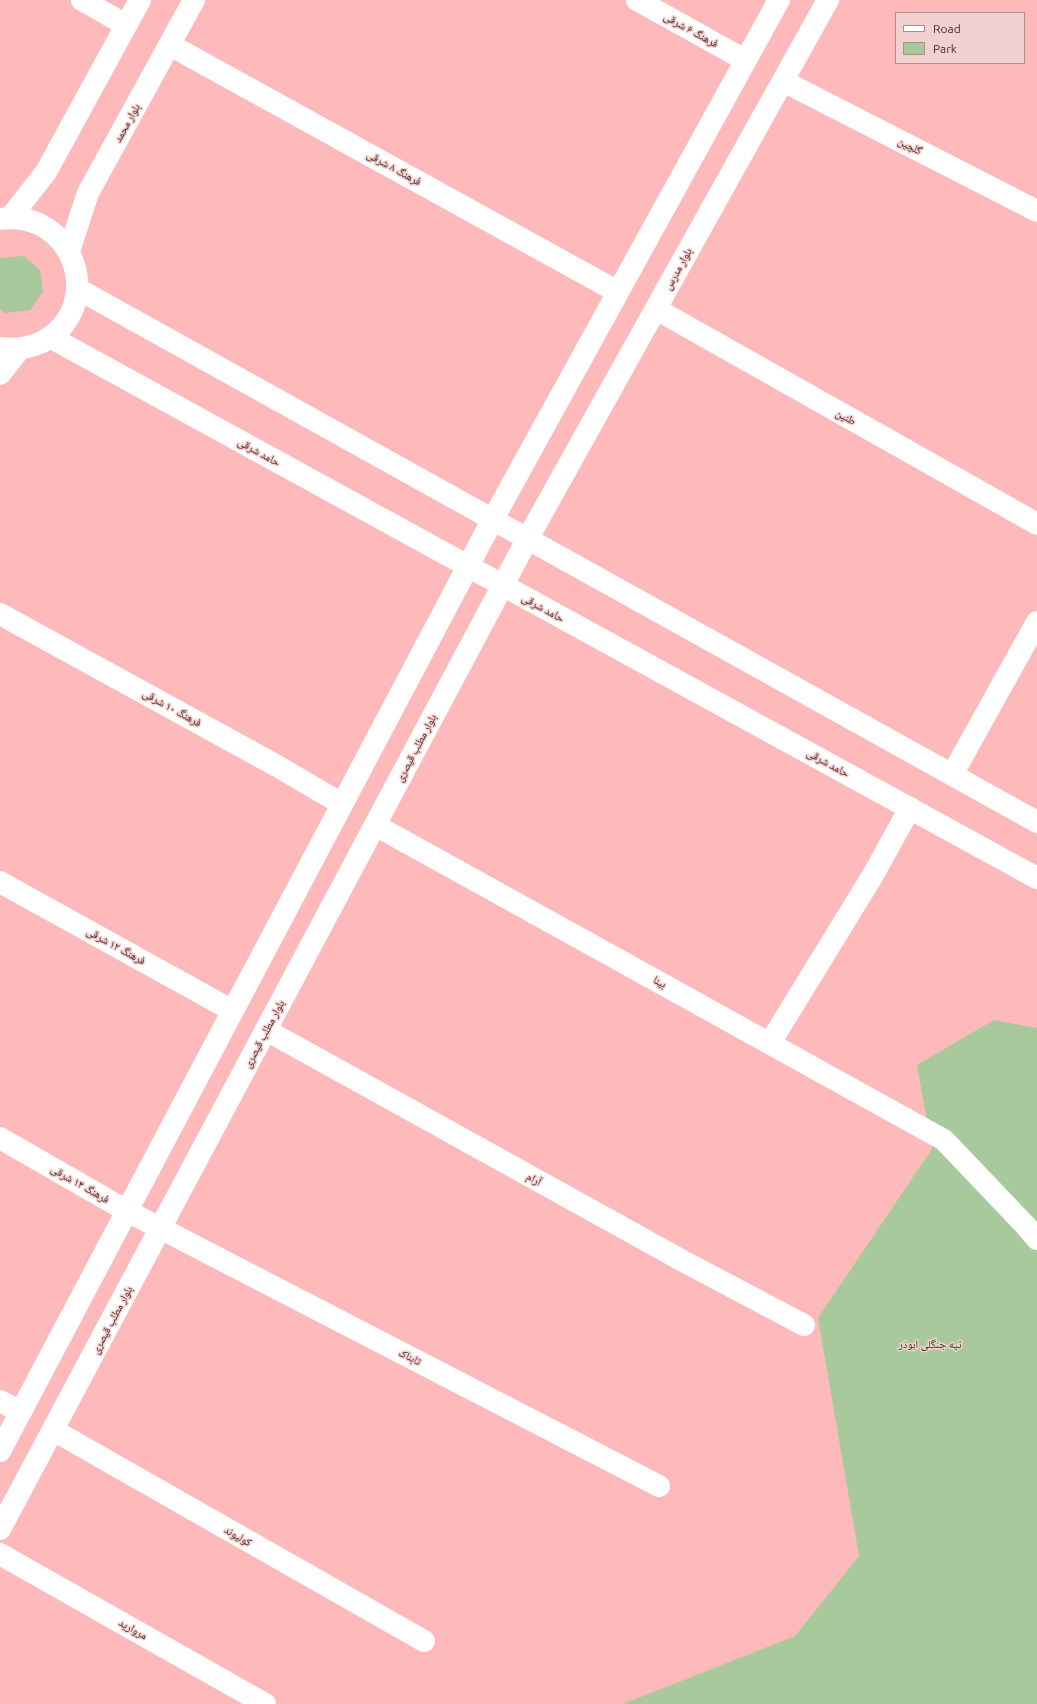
<!DOCTYPE html>
<meta charset="utf-8">
<style>
body{margin:0}
#map{position:relative;width:1037px;height:1704px;overflow:hidden;background:#feb9bb;font-family:Ubuntu,sans-serif}
canvas{display:block}
.legend{position:absolute;left:895px;top:12px;width:130px;height:52px;box-sizing:border-box;background:#f4d1d1;border:1px solid #b08e8e;margin:0;padding:5px 7px;list-style:none;font-size:12px;color:#4a292a}
.legend li{display:flex;align-items:center;gap:8px;height:20px}
.legend b{width:20px;border:1px solid #b08e8e}
</style>
<div id="map">
<canvas width="1037" height="1704"></canvas>
<ul class="legend">
<li><b style="height:5px;background:#fff"></b>Road</li>
<li><b style="height:11px;background:#a7c99b"></b>Park</li>
</ul>
</div>
<script>
const ctx = document.querySelector('canvas').getContext('2d');
ctx.lineJoin = 'round';
function fillPath(path, color) {
  ctx.fillStyle = color;
  ctx.fill(path, 'evenodd');
}
function strokePath(path, color, width, dash) {
  ctx.strokeStyle = color;
  ctx.lineWidth = width;
  ctx.lineCap = dash ? 'butt' : 'round';
  ctx.setLineDash(dash || []);
  ctx.stroke(path);
}
function label(font, color, halo, rows, align = 'center') {
  ctx.font = font + ' Ubuntu,"Noto Naskh Arabic",sans-serif';
  ctx.lineWidth = 3;
  ctx.setLineDash([]);
  ctx.textBaseline = 'middle';
  ctx.strokeStyle = halo;
  ctx.fillStyle = color;
  for (const [text, x, y, turn = 0] of rows) {
    ctx.save();
    ctx.translate(x, y);
    ctx.rotate((+turn || 0) * Math.PI / 180);
    ctx.textAlign = isNaN(turn) ? turn : align;
    if (halo) ctx.strokeText(text, 0, 0);
    ctx.fillText(text, 0, 0);
    ctx.restore();
  }
}
const green = new Path2D(`
 M24 256 40 270 43 292 30 310 5 313 0 309V258Z
 M994 1020 1037 1028V1704H623L795 1636 859 1556 818 1318 932 1149 917 1065Z`);
const minor = new Path2D(`
 M82 0 126 25
 M637 0 745 60
 M170 45 618 292
 M783 81 1037 211
 M10 218 46 172 140 0
 M0 219C74 208 108 307 42 342 29 348 14 350 0 348
 M69 251 88 193 194 0
 M78 289 1037 822
 M656 309 1037 524
 M50 337 1037 878
 M0 374 20 349
 M0 614 277 766 342 804
 M952 775 1037 622
 M375 825 944 1140 1025 1225 1037 1239
 M0 882 233 1011
 M266 1030 683 1261 804 1325
 M770 1043 873 875 910 808
 M0 1138 127 1211 659 1486
 M0 1401 21 1412
 M53 1430 424 1641
 M0 1451 493 519 779 0
 M0 1529 528 538 828 0
 M0 1554 265 1704`);
const streetNames = [
 ["فرهنگ ۶ شرقی",691,30,29],
 ["بلوار محمد",127,123,-61],
 ["گلچین",910,146,27],
 ["فرهنگ ۸ شرقی",394,168,29],
 ["بلوار مدرس",678,269,-61],
 ["طنین",846,417,29],
 ["حامد شرقی",259,452,29],
 ["حامد شرقی",543,608,29],
 ["فرهنگ ۱۰ شرقی",172,708,29],
 ["بلوار مطلب قیصری",416,748,-62],
 ["حامد شرقی",828,763,29],
 ["فرهنگ ۱۲ شرقی",116,946,29],
 ["بینا",660,982,29],
 ["بلوار مطلب قیصری",264,1034,-62],
 ["آرام",534,1179,29],
 ["فرهنگ ۱۴ شرقی",80,1184,30],
 ["بلوار مطلب قیصری",112,1320,-62],
 ["تابناک",410,1357,27],
 ["کولیوند",238,1536,30],
 ["مروارید",133,1629,29]
];
const parkNames = [
 ["تپه جنگلی ابوذر",930,1344]
];
fillPath(green, '#a7c99b');
strokePath(minor, '#fff', 22);
label('11px', '#4a292a', '#f4d1d1', streetNames);
label('11px', '#153503', '#f4d1d1', parkNames);
</script>
